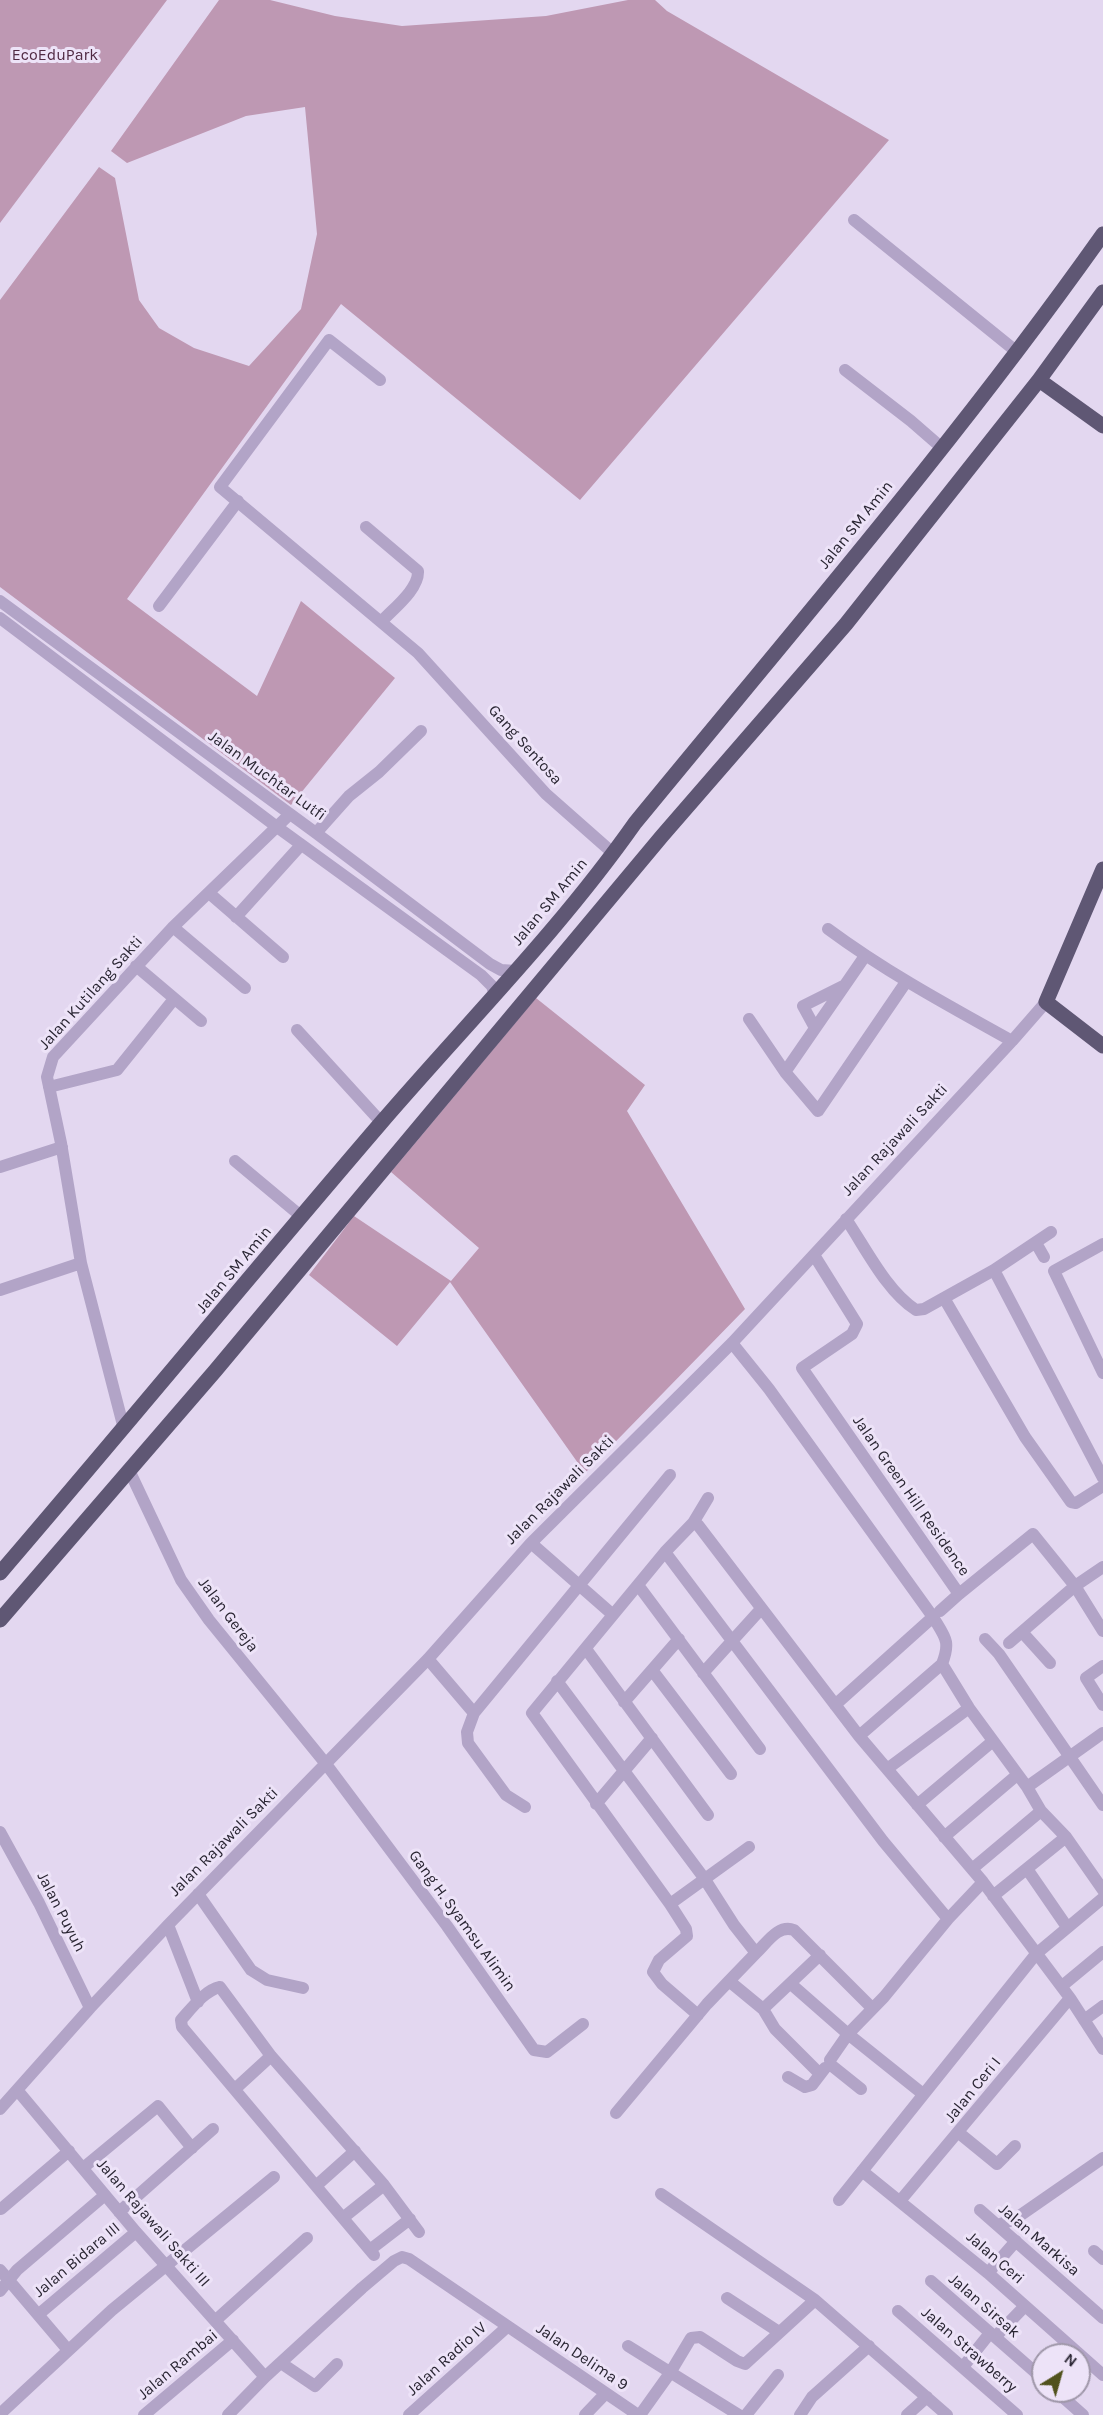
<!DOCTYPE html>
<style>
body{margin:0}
#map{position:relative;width:1103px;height:2415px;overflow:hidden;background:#e3d7f0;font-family:Karla,sans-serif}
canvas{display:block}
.north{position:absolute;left:1031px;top:2343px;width:60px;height:60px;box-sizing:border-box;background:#ede3f8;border:2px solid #9f97a9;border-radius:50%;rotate:37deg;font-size:16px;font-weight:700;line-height:24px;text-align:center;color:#292532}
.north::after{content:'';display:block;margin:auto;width:21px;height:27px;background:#51521d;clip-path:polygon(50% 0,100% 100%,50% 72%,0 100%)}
</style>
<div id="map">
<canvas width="1103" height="2415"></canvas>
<div class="north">N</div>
</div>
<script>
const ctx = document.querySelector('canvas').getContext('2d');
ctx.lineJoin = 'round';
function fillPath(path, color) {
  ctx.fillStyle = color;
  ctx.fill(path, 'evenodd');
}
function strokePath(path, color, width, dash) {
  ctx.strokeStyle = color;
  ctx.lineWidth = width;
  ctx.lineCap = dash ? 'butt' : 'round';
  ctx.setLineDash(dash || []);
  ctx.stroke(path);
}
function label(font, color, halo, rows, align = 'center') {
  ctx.font = font + ' Karla,sans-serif';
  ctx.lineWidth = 6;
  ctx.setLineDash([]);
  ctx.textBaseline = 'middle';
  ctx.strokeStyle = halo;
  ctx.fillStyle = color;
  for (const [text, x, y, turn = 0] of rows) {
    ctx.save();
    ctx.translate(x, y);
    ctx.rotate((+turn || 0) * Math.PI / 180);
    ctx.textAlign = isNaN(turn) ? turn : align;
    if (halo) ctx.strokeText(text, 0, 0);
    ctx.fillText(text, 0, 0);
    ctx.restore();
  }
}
const green = new Path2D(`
 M0 0H167L0 223Z
 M219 0H270L335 16 402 26 546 16 628 0H655L667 11 889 140 580 500 341 304 127 599 257 696 301 601 395 678 291 805 0 587V300L99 167 115 178 139 300 159 328 194 348 249 366 301 309 317 234 305 107 246 116 127 163 111 151Z
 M536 998 645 1085 627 1111 745 1309 585 1473 450 1282 397 1346 309 1275 354 1216 451 1281 479 1248 391 1172Z`);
const minor = new Path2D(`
 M854 220 1017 352
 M845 370 911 421 942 448
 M380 380 329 340 220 487 418 653 546 794 614 854
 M366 527 418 571C419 589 394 608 382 621
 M0 601 316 833 490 964 501 970 516 971
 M159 606 238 501
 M0 618 277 827 481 975 492 986 495 995
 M316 833 349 796 379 772 421 731
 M209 893 283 957
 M236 917 301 845
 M173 927 245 988
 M828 929C886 972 949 1006 1012 1041
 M136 966 201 1021
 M749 1019 785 1072 818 1111 906 982
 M815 1028 803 1006 845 985
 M297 1030 381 1122
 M785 1072 865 956
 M49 1087 117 1070 174 999
 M235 1161 302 1217
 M0 1167 62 1147
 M846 1219C865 1247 887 1292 916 1310L924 1309 994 1270 1103 1478
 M1036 1243 1044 1257
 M1103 1244 1054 1271 1103 1373
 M814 1255 857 1324 852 1334 802 1368 959 1594 1033 1534 1075 1586 1103 1631
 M994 1270 1051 1232
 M0 1290 81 1263
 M944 1298 1025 1437 1071 1502 1076 1503 1103 1486
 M732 1343 769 1389 933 1617C945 1637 951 1641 942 1664L969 1708 1027 1787 1041 1811 1066 1837 1103 1890
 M124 1429 81 1263 61 1143 47 1077 53 1057 173 927 290 814
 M129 1470 181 1580 209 1620 326 1764 447 1926 534 2050 547 2052 583 2024
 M693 1523 698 1525 859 1736 983 1882 1070 1998 1103 2049
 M531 1543 612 1614
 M665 1552 883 1841 948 1919
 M638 1585 760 1749
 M940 1611 959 1594
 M1022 1632 1050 1663
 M985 1639 999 1654 1103 1805
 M1009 1643 1075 1586 1103 1567
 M586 1649 708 1815
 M428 1659 474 1713
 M1103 1666 1086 1678 1103 1705
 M652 1670 731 1774
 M703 1673 761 1609
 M557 1681 704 1878 734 1925 756 1953 729 1981 763 2009 820 1955
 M624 1702 679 1639
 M835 1705 933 1617
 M859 1736 942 1664
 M887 1769 969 1708
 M1027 1787 1103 1733
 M596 1804 652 1738
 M917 1805 993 1741
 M525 1807 506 1795 468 1743 467 1732 474 1713 670 1475
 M0 1832 39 1903 90 2008
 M944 1837 1017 1775
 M972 1869 1041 1811
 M1027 1869 1067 1927
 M198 1894 251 1970 267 1980 303 1988
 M993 1896 1066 1837
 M670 1904 749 1847
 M168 1925 198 2002
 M756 1953C767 1943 778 1924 794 1930L872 2008
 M791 1984 848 2034 923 2094
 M1062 1986 1103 1952
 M763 2009 775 2029 820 2074
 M698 2015 662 1984 653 1972 659 1960 687 1936 686 1929 670 1904 532 1713 665 1552 693 1523 708 1498
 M1084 2020 1103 2006
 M788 2077 805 2087 812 2085 825 2068
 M235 2089 271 2056
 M861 2089 831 2065 830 2060 848 2034 884 1997 948 1919 983 1882
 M18 2091 136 2232 265 2377
 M0 2109 90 2008 168 1925 428 1659 531 1543 732 1343 1012 1041 1046 1002
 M616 2113 707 2004 729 1981
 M959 2133 997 2164 1015 2146
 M83 2168 158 2106 192 2148
 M862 2171 988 2273 1103 2375
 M317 2185 355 2151
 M661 2194 815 2300 947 2415
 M839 2200 1036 1954 1103 1898
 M900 2201 1070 1998
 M1 2209 69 2151
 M980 2210 1103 2318
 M119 2212 213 2129
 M344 2217 384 2185
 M998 2225 1015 2219 1103 2158
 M371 2249 410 2219
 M1094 2251 1103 2259
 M374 2255 182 2027 181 2020C191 2009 205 1990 220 1987L271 2056 384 2185 419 2232
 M0 2270 68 2350
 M988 2273 1016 2241
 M931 2281 1043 2379
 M0 2291 17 2270 105 2195
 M727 2298 779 2332
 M898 2311 1017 2415
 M39 2314 136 2232
 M216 2320 307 2238
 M995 2337 1025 2306
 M628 2346 739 2415
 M281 2363 315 2386 337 2364
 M963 2367 990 2333
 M1056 2391 1083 2415
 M0 2414 112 2310 274 2177
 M144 2415 233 2340
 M228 2415 265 2377 362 2288 394 2261 402 2257 409 2259 638 2415
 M409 2415 507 2327
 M585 2415 606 2393
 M640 2415 670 2373 691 2338 700 2337 737 2361 745 2364 815 2300
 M746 2415 778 2375
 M800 2415 812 2397 869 2346
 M907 2415 927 2397`);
const major = new Path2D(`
 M1039 380 1103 426
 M1103 869 1046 1002 1103 1046
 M0 1573C128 1424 252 1273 380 1124 465 1025 559 931 635 823 794 629 958 439 1103 234
 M0 1620 215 1371 662 836 846 624 1039 380 1103 292`);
const parkNames = [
 ["EcoEduPark",55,55]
];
const streetNames = [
 ["Jalan SM Amin",856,525,-51],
 ["Gang Sentosa",525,745,48],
 ["Jalan Muchtar Lutfi",267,776,36],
 ["Jalan SM Amin",550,902,-50],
 ["Jalan Kutilang Sakti",91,993,-48],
 ["Jalan Rajawali Sakti",895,1140,-47],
 ["Jalan SM Amin",234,1270,-50],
 ["Jalan Rajawali Sakti",560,1490,-45],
 ["Jalan Green Hill Residence",911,1496,55],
 ["Jalan Gereja",228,1615,53],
 ["Jalan Rajawali Sakti",224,1842,-45],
 ["Jalan Puyuh",61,1912,63],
 ["Gang H. Syamsu Alimin",462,1921,54],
 ["Jalan Ceri I",973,2090,-51],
 ["Jalan Rajawali Sakti III",153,2223,49],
 ["Jalan Markisa",1039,2240,41],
 ["Jalan Ceri",995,2258,41],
 ["Jalan Bidara III",77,2260,-40],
 ["Jalan Sirsak",984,2306,41],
 ["Jalan Strawberry",969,2350,41],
 ["Jalan Delima 9",582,2357,34],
 ["Jalan Radio IV",447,2359,-42],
 ["Jalan Rambai",178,2365,-40]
];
fillPath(green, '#be98b3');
strokePath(minor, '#b2a4c7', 12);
strokePath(major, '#5f5774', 15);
label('16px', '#502a43', '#ede3f8', parkNames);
label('16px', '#292532', '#ede3f8', streetNames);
</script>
